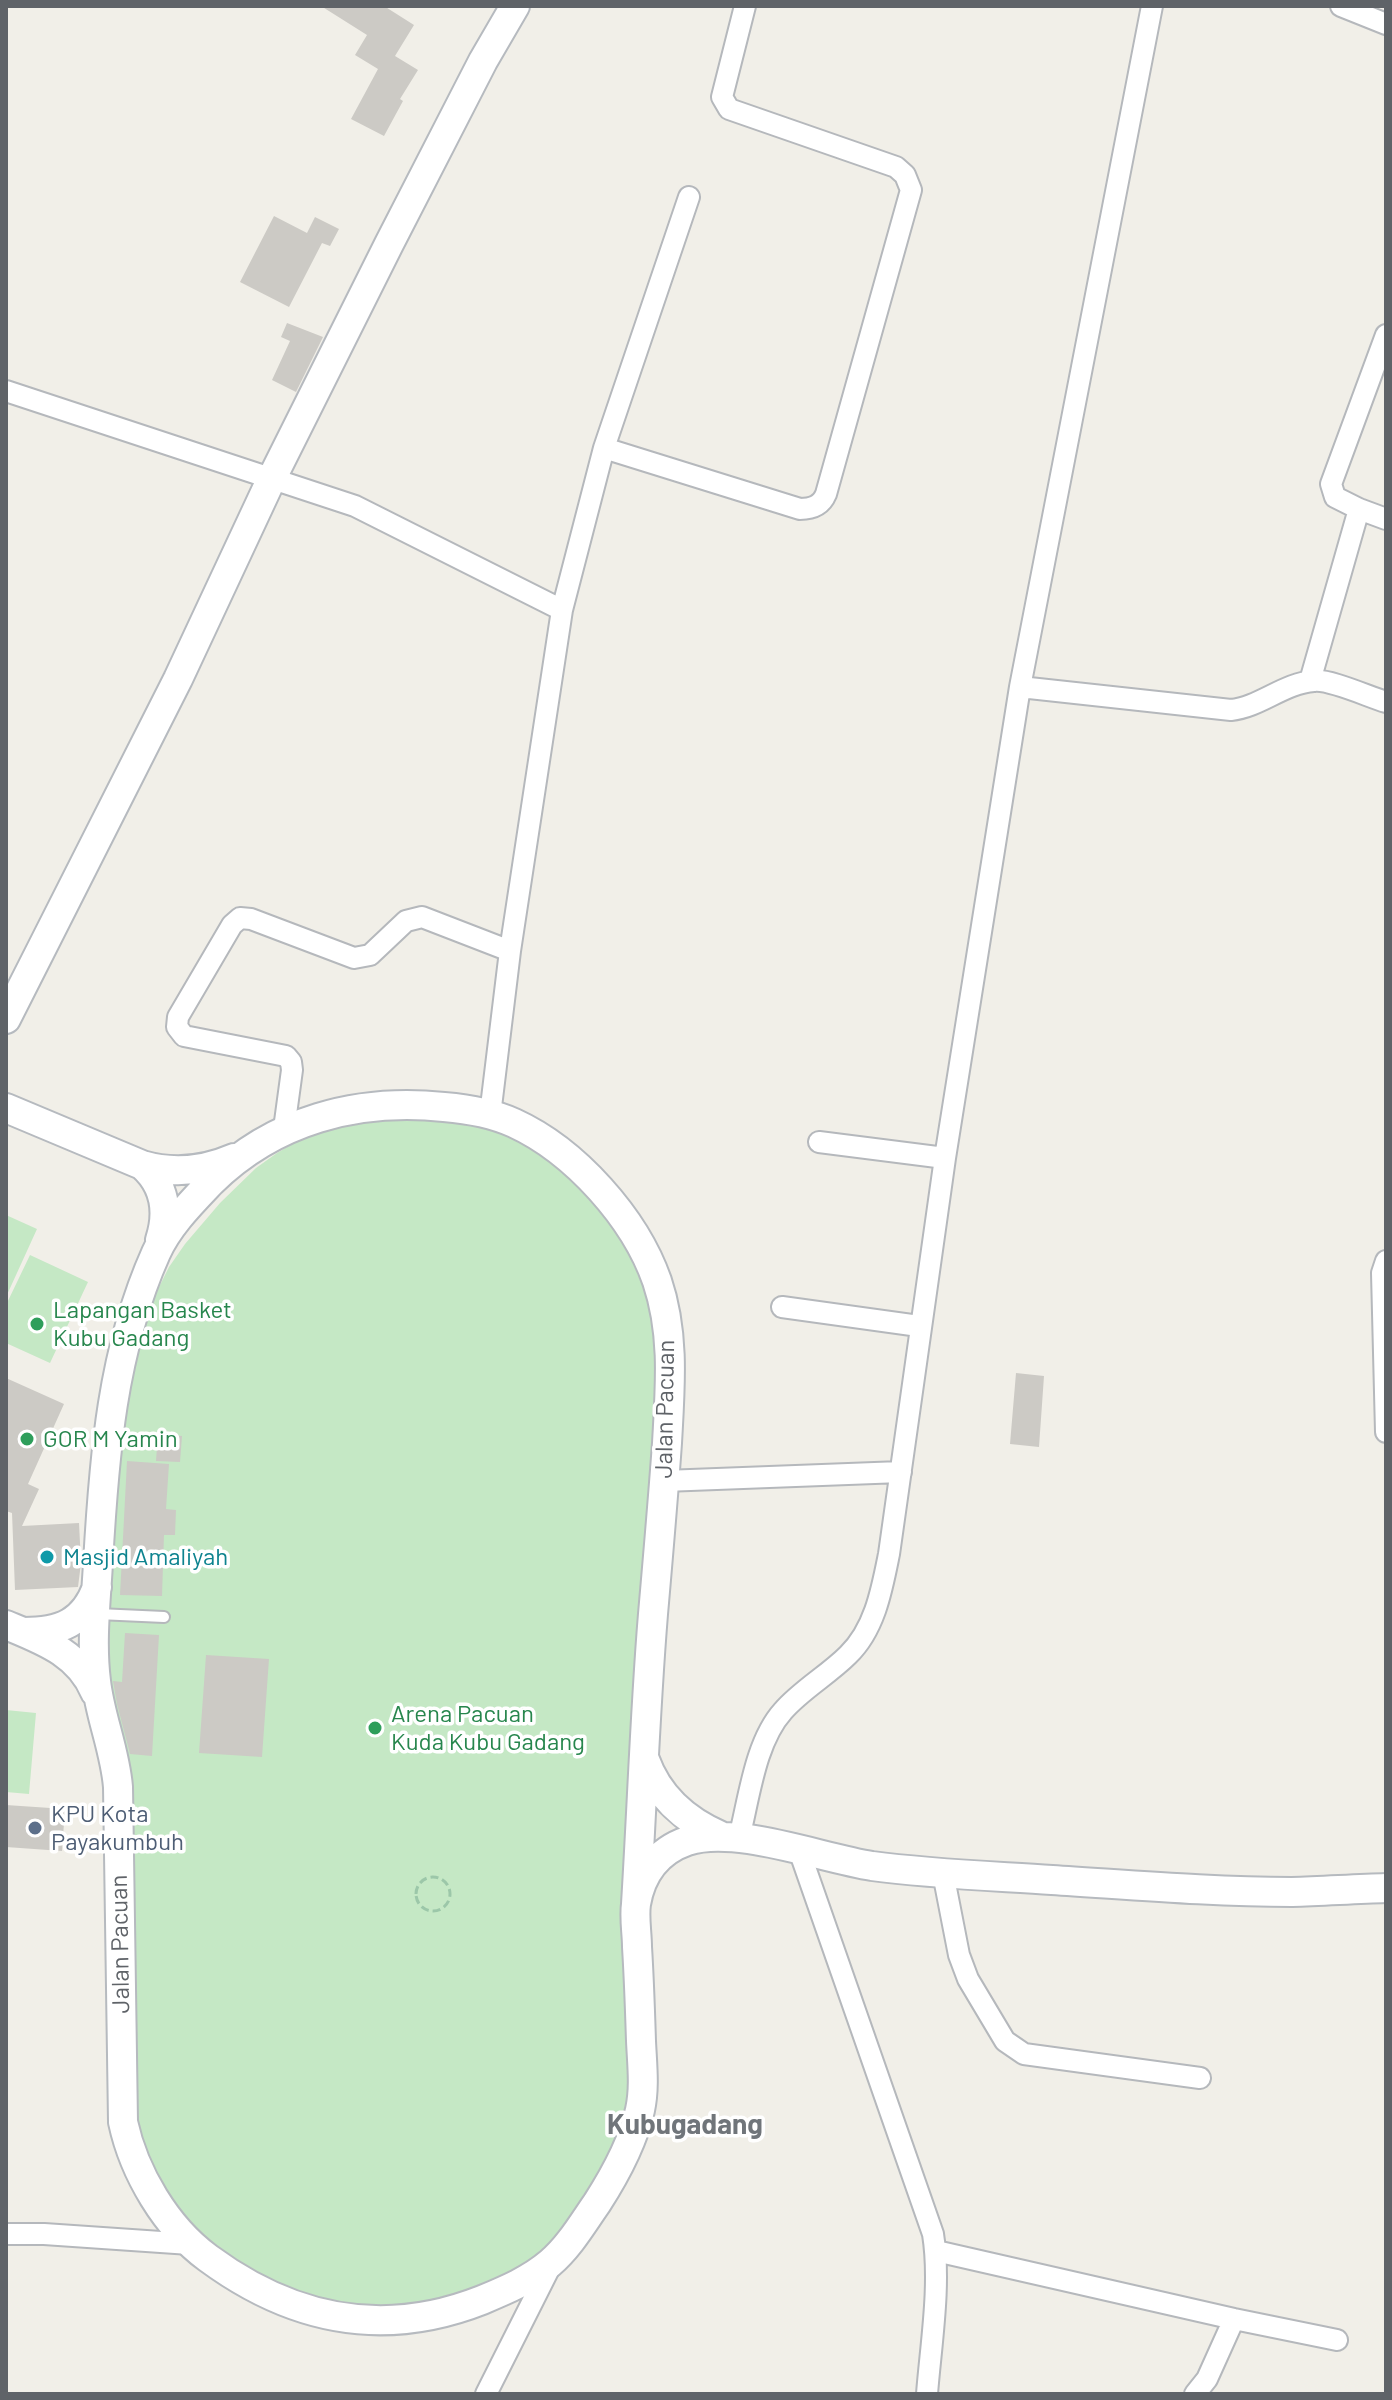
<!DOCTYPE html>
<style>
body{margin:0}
#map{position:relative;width:1392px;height:2400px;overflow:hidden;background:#f1efe8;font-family:Barlow,sans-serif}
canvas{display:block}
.frame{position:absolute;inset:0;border:8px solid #5f6368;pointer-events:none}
</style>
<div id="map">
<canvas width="1392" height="2400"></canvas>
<div class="frame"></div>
</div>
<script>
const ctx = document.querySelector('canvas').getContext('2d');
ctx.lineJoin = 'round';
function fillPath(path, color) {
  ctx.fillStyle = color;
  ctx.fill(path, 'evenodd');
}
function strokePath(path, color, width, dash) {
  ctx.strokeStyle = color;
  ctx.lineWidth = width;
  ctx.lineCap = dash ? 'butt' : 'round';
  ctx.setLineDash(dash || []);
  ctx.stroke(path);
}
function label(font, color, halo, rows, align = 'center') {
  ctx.font = font + ' Barlow,sans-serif';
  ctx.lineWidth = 7;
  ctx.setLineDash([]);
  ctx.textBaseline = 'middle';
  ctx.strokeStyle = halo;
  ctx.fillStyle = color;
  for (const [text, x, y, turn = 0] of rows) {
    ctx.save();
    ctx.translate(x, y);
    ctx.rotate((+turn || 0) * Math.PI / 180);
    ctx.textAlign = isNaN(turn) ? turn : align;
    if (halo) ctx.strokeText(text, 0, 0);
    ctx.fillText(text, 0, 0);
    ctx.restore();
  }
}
const green = new Path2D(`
 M409 1119C442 1120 476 1123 506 1135 567 1157 622 1227 643 1287 652 1312 654 1339 656 1366L628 1903 632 2063 626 2119 620 2141 562 2239 507 2280 416 2309 315 2304 211 2254 133 2152 106 1690 107 1594 122 1424 146 1313 169 1267 185 1244 220 1203 256 1168 277 1153 301 1139 327 1129 381 1120Z
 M6 1215 37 1229 6 1297Z
 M30 1255 88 1282 50 1363 6 1343V1305Z
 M6 1710 36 1713 29 1794 6 1792Z`);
const building = new Path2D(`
 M321 6H384L414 25 395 56 418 70 400 99 403 101 384 136 351 119 378 69 355 55 367 35Z
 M274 216 307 233 315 217 339 229 330 246 322 243 289 307 240 282Z
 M287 323 323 337 296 392 272 380 290 341 281 337Z
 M1016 1373 1044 1376 1039 1447 1010 1444Z
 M6 1378 64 1404 28 1484 39 1489 22 1526 79 1523 81 1563 78 1587 15 1590 12 1513 6 1511Z
 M158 1434 182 1436 180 1462 156 1461Z
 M127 1461 169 1464 166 1509 176 1510 175 1535H164L162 1596 120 1595Z
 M125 1633 159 1635 152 1756 130 1754 117 1704 113 1681 122 1682Z
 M206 1655 269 1659 262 1757 199 1753Z
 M6 1805 65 1809 62 1851 6 1847Z`);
const path = new Path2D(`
 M416 1894a17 17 0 1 1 34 0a17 17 0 1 1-34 0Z`);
const lane = new Path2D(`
 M98 1614 164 1617`);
const street = new Path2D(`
 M1341 6 1386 24
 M1386 335 1331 484 1335 497 1359 509 1386 519
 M6 391 355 506 562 610
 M604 448 689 197
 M1310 681 1359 509
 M1020 687 1231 710C1260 707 1284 683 1314 681 1330 679 1369 697 1386 702
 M490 1115 510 951 562 610 604 448 800 509C812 509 821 506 826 494L911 190 905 175 896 167 729 109 722 97 745 6
 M284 1129 292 1070 291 1062 286 1056 184 1036 177 1027 178 1017 232 925 240 918 251 919 354 958 370 955 406 921 422 917 510 951
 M819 1142 945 1158
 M1386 1261 1382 1273 1386 1432
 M782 1307 919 1326
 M664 1481 901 1472
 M739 1838C749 1799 755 1742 783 1711 801 1690 828 1675 848 1655 875 1629 882 1589 889 1554L945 1158 1020 687 1152 6
 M799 1850 933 2234C941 2284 931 2343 927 2394
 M943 1873 959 1955 968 1979 1005 2041 1024 2054 1200 2078
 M6 2234H44L190 2244
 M936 2251 1234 2319 1337 2340
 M486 2394 551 2265
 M1195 2394 1207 2379 1234 2319`);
const secondary = new Path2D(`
 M6 1019 178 679 271 480 389 244 483 61 515 6
 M6 1108 142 1165C173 1174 204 1171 234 1158
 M142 1165C165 1185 169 1212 160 1240
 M6 1625C42 1640 79 1653 95 1692
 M24 1632C60 1632 84 1623 97 1587
 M645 1760C658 1796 686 1821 721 1836
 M636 1904C642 1807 645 1711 653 1614 658 1557 663 1500 667 1443 670 1388 675 1334 657 1281 635 1218 575 1151 514 1123 492 1113 468 1109 444 1107 357 1098 274 1120 211 1182 191 1203 168 1226 156 1253 112 1351 104 1457 98 1563 96 1601 91 1642 96 1681 100 1717 115 1750 118 1787L123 2122C134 2173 166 2227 208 2258 292 2320 383 2339 482 2300 506 2290 530 2280 550 2263 569 2247 583 2223 597 2203 615 2175 633 2142 640 2110 645 2087 642 2064 641 2041 640 2010 639 1978 637 1947 637 1933 634 1918 636 1904 641 1874 658 1851 687 1841 735 1825 821 1858 872 1866 932 1874 992 1876 1052 1880 1132 1885 1212 1892 1292 1892 1323 1891 1355 1889 1386 1888`);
const markers = [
 [37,1324,8,"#2e9e5b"],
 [27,1439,8,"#2e9e5b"],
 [47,1557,8,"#0f9aa8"],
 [375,1728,8,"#2e9e5b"],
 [35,1828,8,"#5c6f8a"]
];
const leisureNames = [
 ["Lapangan Basket",53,1310],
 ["Kubu Gadang",53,1338],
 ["GOR M Yamin",43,1439],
 ["Arena Pacuan",391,1714],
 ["Kuda Kubu Gadang",391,1742]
];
const streetNames = [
 ["Jalan Pacuan",665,1409,-89],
 ["Jalan Pacuan",120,1944,-91]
];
const cultureNames = [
 ["Masjid Amaliyah",63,1557]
];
const serviceNames = [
 ["KPU Kota",51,1814],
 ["Payakumbuh",51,1842]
];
const quarterNames = [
 ["Kubugadang",685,2125]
];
fillPath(green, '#c5e8c5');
fillPath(building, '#cccac5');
strokePath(lane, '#b5b8bc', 14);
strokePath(street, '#b5b8bc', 24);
strokePath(secondary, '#b6babf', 32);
strokePath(path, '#9cc7a9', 3, [8, 4]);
strokePath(lane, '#fff', 10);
strokePath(street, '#fff', 20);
strokePath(secondary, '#fff', 28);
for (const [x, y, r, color] of markers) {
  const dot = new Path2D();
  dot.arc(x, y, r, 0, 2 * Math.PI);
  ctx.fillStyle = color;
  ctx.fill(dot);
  strokePath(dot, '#fff', 3);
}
label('24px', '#27864d', '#fff', leisureNames, 'left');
label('24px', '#5f6368', '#fff', streetNames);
label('24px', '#0d838f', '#fff', cultureNames, 'left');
label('24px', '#4e5e75', '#fff', serviceNames, 'left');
label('bold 28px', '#70757a', '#fff', quarterNames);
</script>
